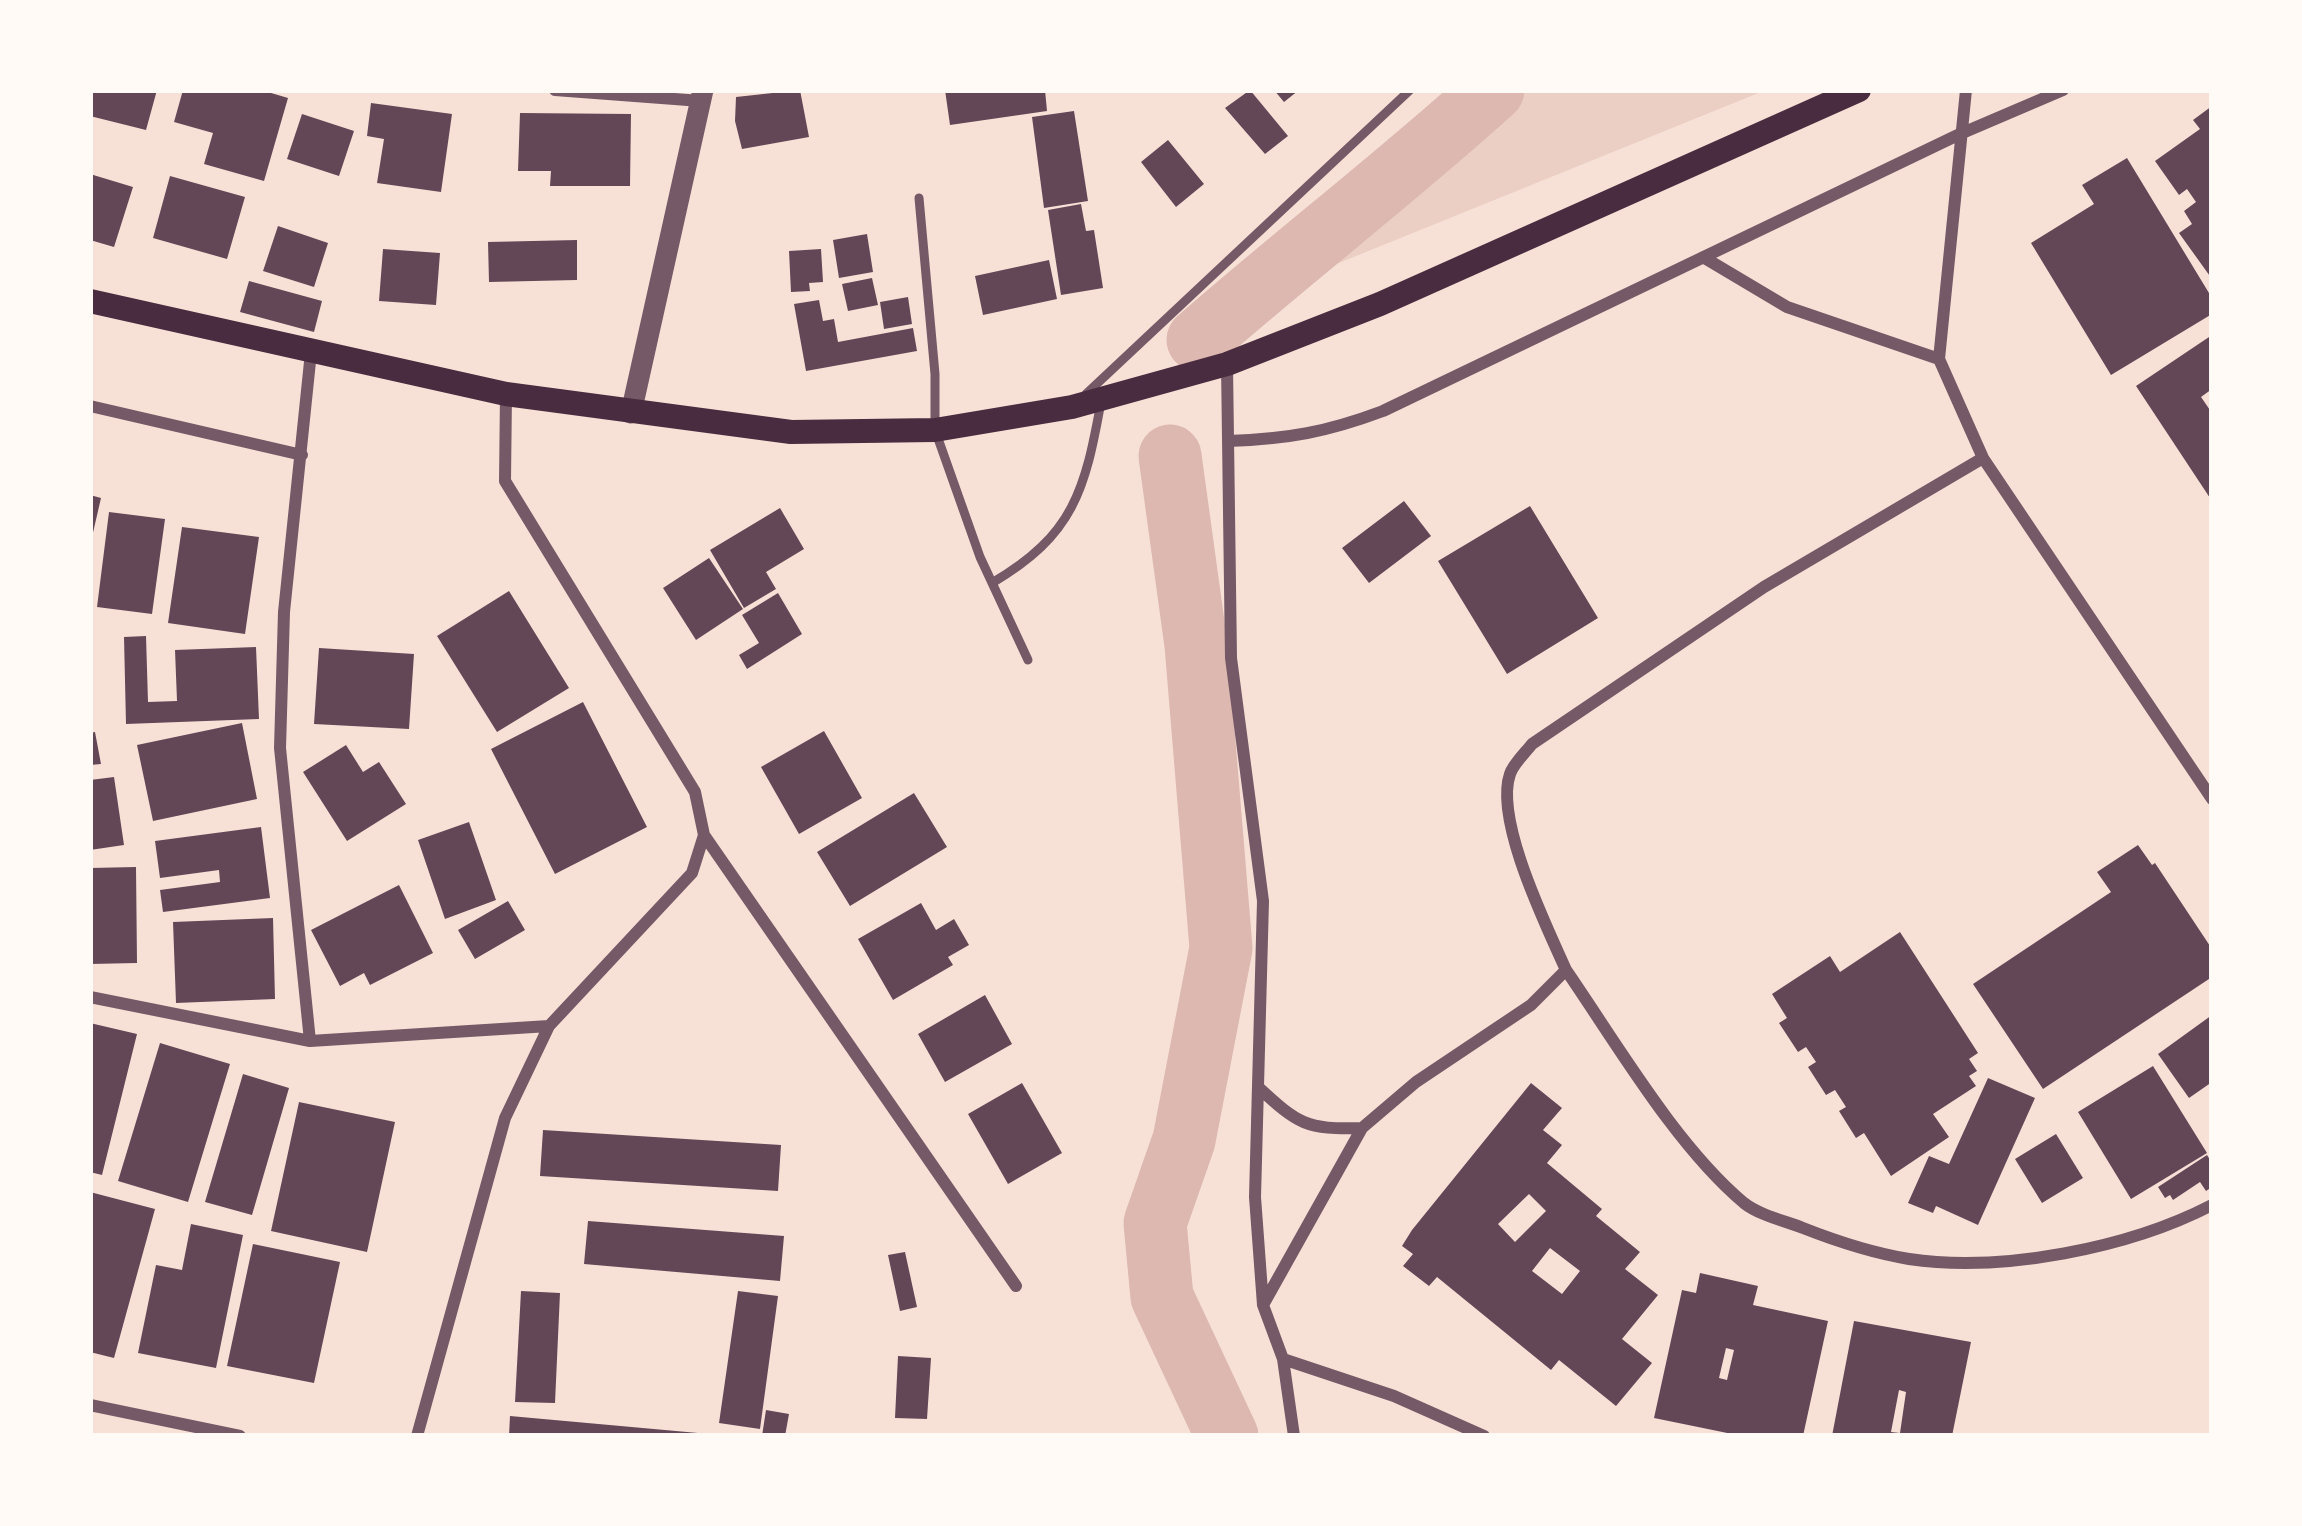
<!DOCTYPE html>
<style>
body{margin:0}
#map{position:relative;width:2302px;height:1526px;overflow:hidden;background:#f7e1d7;font-family:Georgia,serif}
canvas{display:block}
.frame{position:absolute;inset:0;border:93px solid #fffaf5;pointer-events:none}
</style>
<div id="map">
<canvas width="2302" height="1526"></canvas>
<div class="frame"></div>
</div>
<script>
const ctx = document.querySelector('canvas').getContext('2d');
ctx.lineJoin = 'round';
function fillPath(path, color) {
  ctx.fillStyle = color;
  ctx.fill(path, 'evenodd');
}
function strokePath(path, color, width, dash) {
  ctx.strokeStyle = color;
  ctx.lineWidth = width;
  ctx.lineCap = dash ? 'butt' : 'round';
  ctx.setLineDash(dash || []);
  ctx.stroke(path);
}
const green = new Path2D(`
 M1473 90H1766L1324 269 1225 299C1302 224 1393 164 1473 90Z`);
const river = new Path2D(`
 M1198 340C1295 255 1397 177 1493 90
 M1170 456 1196 645 1221 948 1184 1140 1155 1223 1162 1297 1227 1436`);
const building = new Path2D(`
 M90 90H157L146 130 90 116Z
 M183 90H261L288 98 264 181 204 164 213 133 174 122Z
 M800 90 809 137 742 149 735 121 736 97Z
 M945 90H1045L1047 111 950 125Z
 M1250 90 1288 136 1265 154 1225 108Z
 M1274 90H1299L1284 102Z
 M371 103 452 114 441 192 377 183 384 139 367 136Z
 M2212 106V279L2179 233 2192 224 2184 211 2196 202 2187 189 2179 195 2155 161 2200 129 2193 120Z
 M1074 111 1088 201 1044 208 1032 117Z
 M520 113 631 114 630 186H550L551 171H518Z
 M302 114 354 131 339 176 287 159Z
 M1168 140 1204 184 1176 207 1141 162Z
 M2127 158 2212 298V314L2111 375 2031 243 2094 204 2082 185Z
 M90 174 133 187 114 247 90 240Z
 M170 176 245 197 227 259 153 238Z
 M1081 204 1086 231 1094 230 1103 288 1061 295 1048 210Z
 M278 226 328 243 314 287 263 271Z
 M867 234 873 272 839 278 833 240Z
 M577 240V280L489 282 488 242Z
 M383 249 440 253 436 305 379 301Z
 M821 249 823 282 809 283 810 291 791 292 789 251Z
 M1049 260 1057 299 983 315 975 276Z
 M872 278 878 305 848 311 842 284Z
 M249 281 322 301 314 332 240 312Z
 M908 297 912 324 884 329 880 302Z
 M819 300 823 321 834 319 838 342 913 328 917 351 806 371 794 304Z
 M2212 335V389L2201 397 2212 413V501L2136 386Z
 M90 495 101 498 92 537H90Z
 M1404 501 1431 536 1369 583 1342 548Z
 M1530 506 1598 618 1507 674 1438 561Z
 M780 508 804 549 766 572 776 589 744 608 710 550Z
 M109 512 165 519 152 614 97 607Z
 M182 527 259 537 245 634 168 623Z
 M709 558 743 609 696 640 663 588Z
 M509 591 569 688 497 732 437 636Z
 M778 593 802 634 747 669 739 655 759 643 742 615Z
 M146 636 148 702 177 701 175 650 256 647 259 719 126 724 124 637Z
 M319 648 414 654 409 729 314 724Z
 M583 702 647 827 555 874 491 749Z
 M242 723 257 799 153 821 137 745Z
 M824 731 862 798 799 834 761 767Z
 M95 732 101 764 90 765V733Z
 M346 745 363 772 379 762 406 804 347 841 303 772Z
 M114 777 124 845 90 850V780Z
 M914 793 947 847 850 906 817 852Z
 M469 822 496 900 445 919 418 840Z
 M261 827 270 898 163 912 160 890 220 882 219 870 160 878 155 841Z
 M2138 845 2152 865 2155 863 2212 949V977L2043 1089 1973 984 2111 892 2097 872Z
 M136 867 137 963 90 964V868Z
 M399 885 433 953 370 985 364 973 340 986 311 930Z
 M508 901 525 930 475 959 458 930Z
 M921 903 936 930 954 919 969 945 948 957 953 965 893 1000 858 939Z
 M273 918 275 999 176 1003 173 922Z
 M1900 932 1978 1053 1969 1059 1977 1071 1969 1076 1976 1086 1933 1114 1949 1137 1891 1176 1864 1133 1856 1138 1839 1111 1846 1107 1835 1090 1826 1095 1808 1067 1816 1062 1806 1047 1798 1052 1779 1023 1787 1018 1772 994 1830 956 1840 972Z
 M985 995 1012 1044 945 1082 918 1034Z
 M2212 1015V1082L2189 1098 2158 1054Z
 M90 1023 137 1034 102 1175 90 1172Z
 M160 1043 230 1064 188 1202 118 1181Z
 M2153 1066 2207 1153 2131 1199 2078 1112Z
 M243 1074 289 1088 252 1215 205 1202Z
 M1988 1078 2035 1098 1978 1225 1936 1206 1933 1213 1908 1203 1929 1156 1949 1164Z
 M1022 1083 1062 1153 1008 1184 968 1114Z
 M1531 1083 1562 1108 1543 1130 1562 1145 1547 1163 1602 1209 1596 1216 1640 1252 1625 1269 1658 1295 1622 1339 1652 1363 1616 1406 1559 1360 1551 1370 1437 1277 1429 1286 1403 1266 1413 1254 1402 1246 1412 1230ZM1529 1194 1546 1211 1515 1242 1498 1224ZM1550 1248 1580 1271 1562 1294 1532 1271Z
 M299 1102 395 1122 367 1252 271 1231Z
 M543 1130 781 1145 778 1191 540 1176Z
 M2056 1134 2083 1178 2042 1203 2015 1159Z
 M2207 1155 2212 1163V1187L2206 1191 2200 1182 2173 1200 2170 1195 2165 1198 2158 1187Z
 M90 1192 155 1209 114 1358 90 1352Z
 M588 1221 784 1236 780 1281 584 1264Z
 M191 1224 243 1235 216 1368 138 1353 156 1265 182 1270Z
 M253 1244 340 1262 314 1383 227 1366Z
 M905 1252 917 1307 900 1311 888 1255Z
 M1700 1273 1758 1286 1753 1305 1828 1321 1803 1436H1742L1654 1418 1682 1290 1696 1293ZM1726 1348 1734 1350 1727 1380 1719 1378Z
 M521 1291 560 1293 555 1403 515 1402Z
 M738 1291 778 1296 760 1429 719 1423Z
 M1854 1321 1971 1342 1952 1436H1832ZM1899 1390 1906 1392 1900 1433 1891 1432Z
 M898 1356 931 1358 927 1419 895 1418Z
 M766 1410 789 1414 785 1436H762Z
 M510 1416 698 1433V1436H509Z`);
const service = new Path2D(`
 M919 198 935 374V430L980 557 1028 660
 M1086 394 1410 90
 M992 583C1074 535 1085 490 1101 402`);
const minor = new Path2D(`
 M555 90 701 101
 M1966 90 1939 359 1983 458 2212 799
 M1703 257 1787 307 1939 359
 M1227 365 1231 658 1263 901 1255 1197 1263 1305 1283 1359 1394 1396 1484 1436
 M90 406 302 455
 M1228 441C1288 439 1327 432 1383 411L1960 134 2063 90
 M704 835 1016 1286
 M1566 970C1617 1044 1676 1146 1744 1203 1759 1215 1785 1221 1803 1228 1836 1241 1873 1253 1909 1259 2002 1273 2129 1248 2212 1205
 M90 997 310 1041 549 1026
 M310 1041 280 748 284 612 311 352
 M1258 1087C1298 1124 1306 1130 1362 1128
 M1263 1305 1362 1128 1416 1082 1531 1005 1566 970C1547 927 1494 820 1510 774 1513 764 1526 752 1532 744L1764 587 1983 458
 M1283 1359 1294 1436
 M90 1405 240 1436
 M417 1436 505 1118 549 1026 692 873 704 835 695 792 505 481 506 394`);
const tertiary = new Path2D(`
 M631 413 703 90`);
const secondary = new Path2D(`
 M90 301 506 394 791 432 935 430 1072 407 1227 364 1380 304 1859 90`);
fillPath(green, '#ebcfc5');
strokePath(river, '#dcb8b0', 63);
fillPath(building, '#644757');
strokePath(service, '#755966', 9);
strokePath(minor, '#755966', 12);
strokePath(tertiary, '#755966', 21);
strokePath(secondary, '#4a2c40', 24);
</script>
